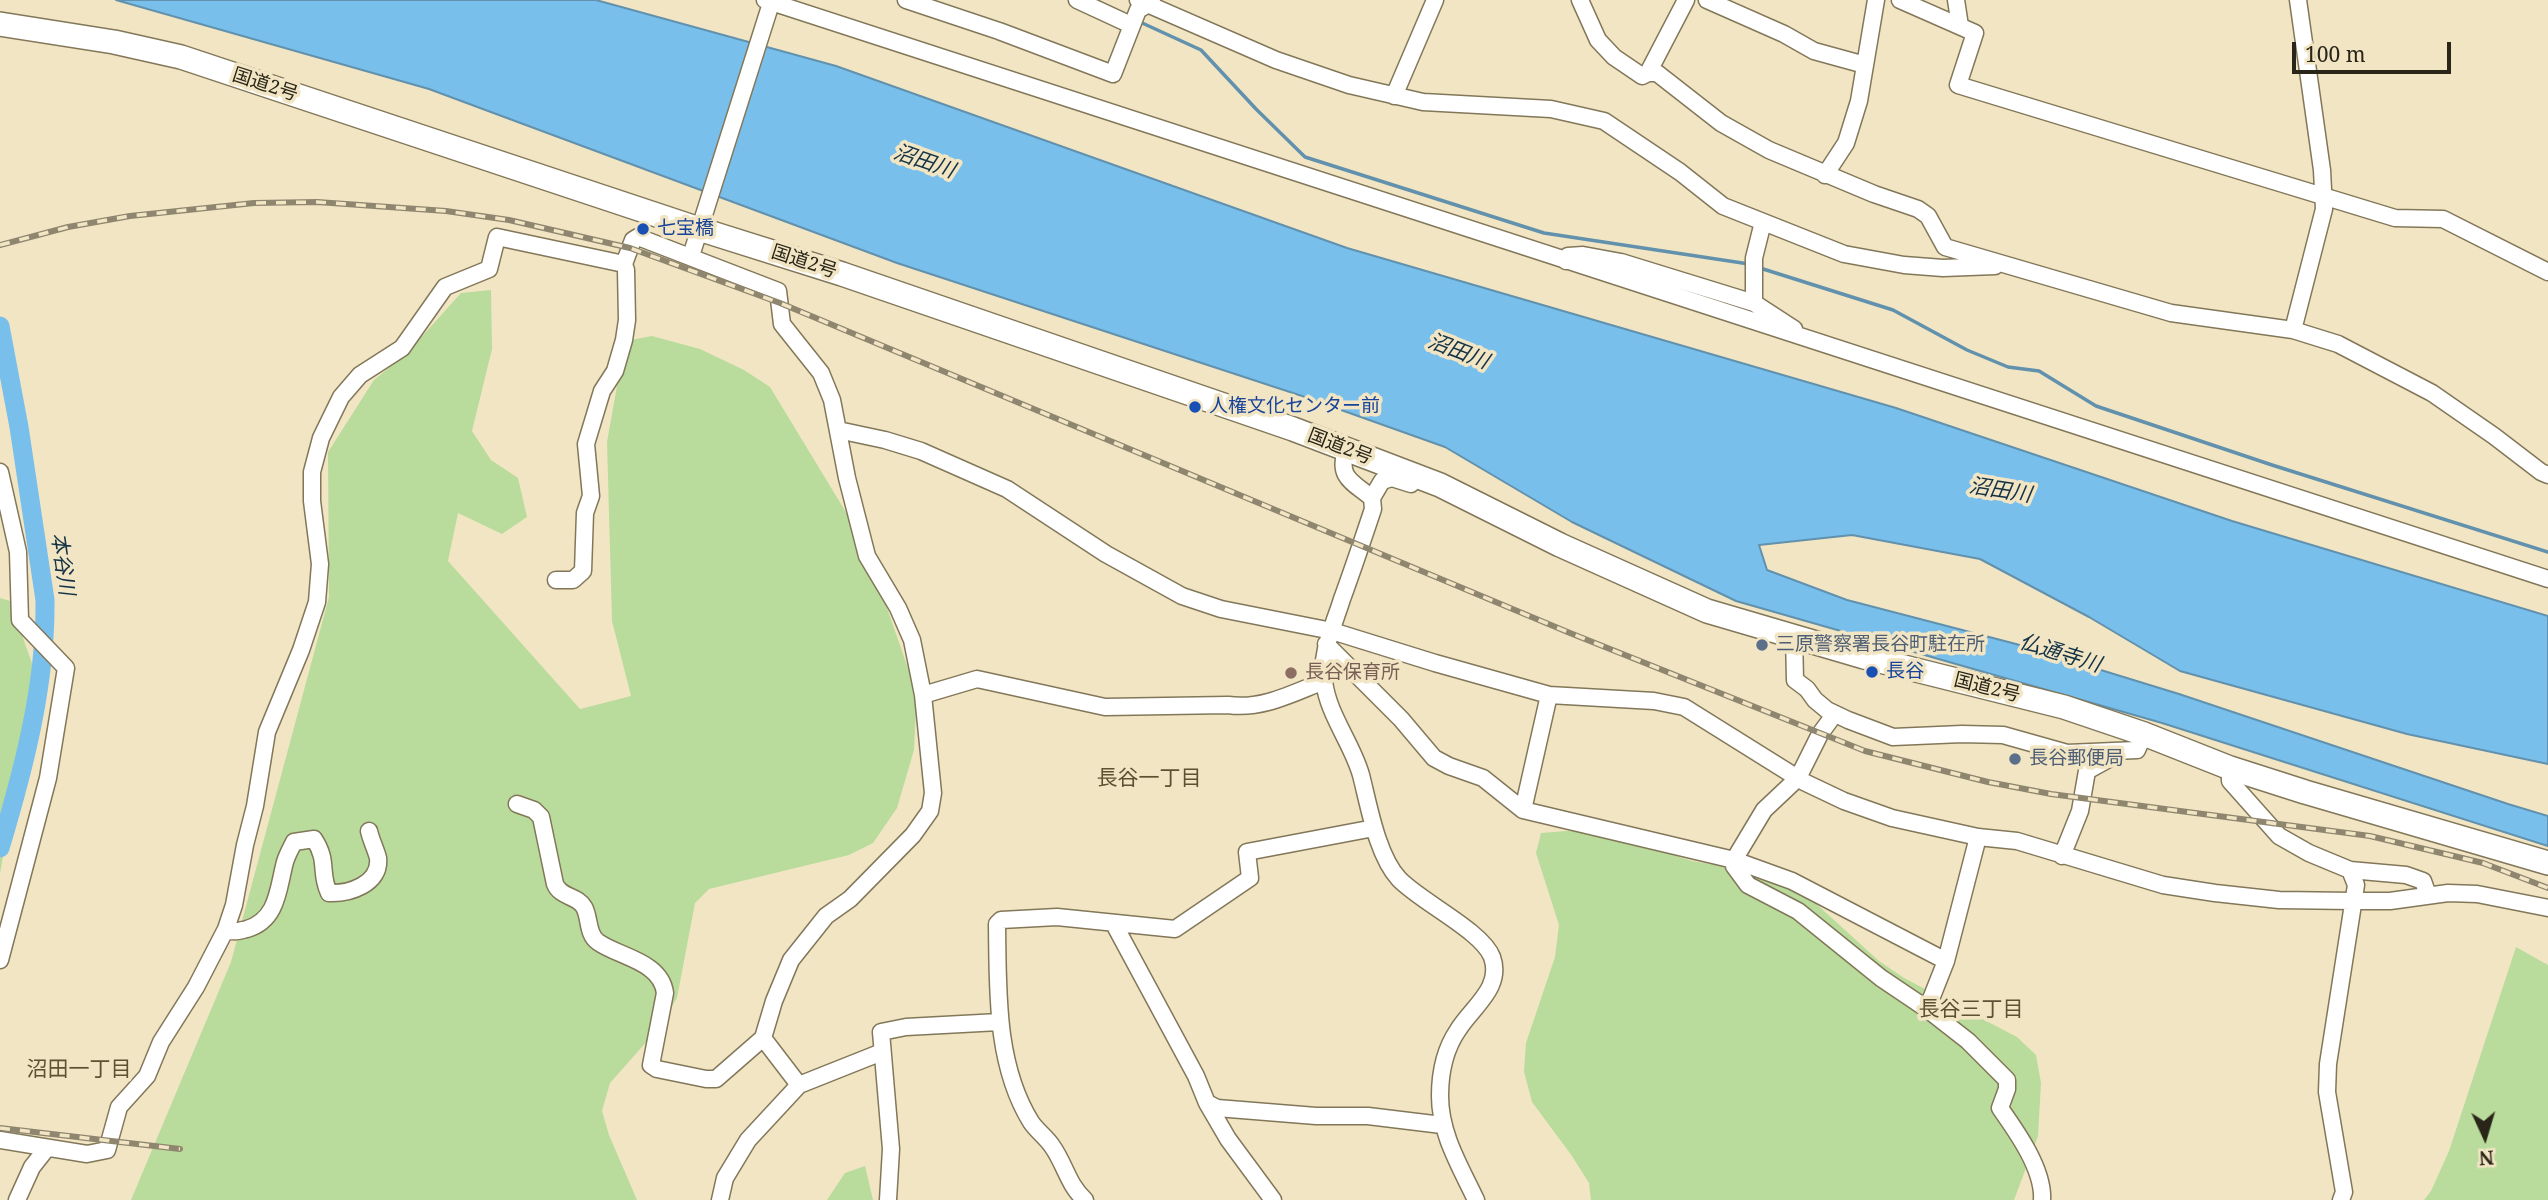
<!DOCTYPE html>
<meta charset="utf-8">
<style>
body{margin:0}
#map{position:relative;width:2548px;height:1200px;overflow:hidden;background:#f2e5c4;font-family:"Noto Serif",serif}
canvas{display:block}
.north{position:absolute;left:2450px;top:1102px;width:70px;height:70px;-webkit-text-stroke:5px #f2e5c4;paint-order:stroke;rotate:176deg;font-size:19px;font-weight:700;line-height:28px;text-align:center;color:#292518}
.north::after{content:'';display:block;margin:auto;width:24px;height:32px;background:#292518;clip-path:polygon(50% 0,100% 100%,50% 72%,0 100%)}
.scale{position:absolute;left:2292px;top:42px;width:159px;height:32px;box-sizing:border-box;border:4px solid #292518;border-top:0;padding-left:9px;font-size:21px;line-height:24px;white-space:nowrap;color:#292518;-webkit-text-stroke:5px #f2e5c4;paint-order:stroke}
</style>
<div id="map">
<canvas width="2548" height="1200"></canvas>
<div class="north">N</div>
<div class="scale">100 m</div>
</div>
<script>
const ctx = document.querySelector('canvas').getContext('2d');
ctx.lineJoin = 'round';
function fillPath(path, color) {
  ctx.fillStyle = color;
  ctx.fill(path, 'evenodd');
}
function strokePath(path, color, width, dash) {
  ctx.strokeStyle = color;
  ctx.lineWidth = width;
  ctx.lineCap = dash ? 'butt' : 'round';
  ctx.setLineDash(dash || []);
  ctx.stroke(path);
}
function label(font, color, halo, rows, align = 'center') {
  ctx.font = font + ' "Noto Serif","Noto Sans JP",serif';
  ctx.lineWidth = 7;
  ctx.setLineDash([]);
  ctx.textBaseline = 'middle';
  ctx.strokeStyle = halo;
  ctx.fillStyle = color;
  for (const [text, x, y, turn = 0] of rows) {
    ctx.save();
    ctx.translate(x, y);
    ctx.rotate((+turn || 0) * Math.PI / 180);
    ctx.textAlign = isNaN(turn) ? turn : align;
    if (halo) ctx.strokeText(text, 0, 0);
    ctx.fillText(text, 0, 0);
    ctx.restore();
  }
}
const green = new Path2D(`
 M491 290 492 349 472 431 491 460 518 478 527 517 502 534 458 513 448 561 580 709 631 696 612 621 607 442 625 341 652 336 700 349 744 370 770 387 864 542 910 674 916 710 914 750 897 808 873 843 849 855 709 889 695 903 677 998 657 1030 610 1083 602 1111 609 1135 637 1200H131L231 962 329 597 328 452 374 380 407 353 461 293Z
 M0 598 10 601 34 669 0 874Z
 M1591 829 1692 861 1765 873 1800 889 1879 961 1904 978 2017 1037 2036 1055 2041 1083 2038 1136 2014 1200H1591L1589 1183 1572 1156 1532 1102 1524 1072 1526 1043 1555 957 1559 925 1536 853 1541 833Z
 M2516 947 2548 965V1200H2424L2431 1191 2449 1151Z
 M865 1166 873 1200H827L845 1173Z`);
const water = new Path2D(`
 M116 0H596L836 66 1347 248 1896 408 2232 521 2548 616V764L2407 734 2180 671 2089 617 1980 559 1852 535 1759 545 1767 570 1847 600 2016 644 2179 694 2508 804 2548 816V846L2162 723 1736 601 1572 522 1445 447 1299 395 897 263 429 89Z`);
const stream = new Path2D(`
 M1140 22 1201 50 1256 109 1305 157 1544 233 1749 264
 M1760 268 1893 310 1967 350 2008 367 2039 371 2096 406 2272 465 2548 552`);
const river = new Path2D(`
 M0 326 19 427 45 600C46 684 24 768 0 848`);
const minor = new Path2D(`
 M765 0 2548 579
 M906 0 999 31 1113 74 1138 10 1152 2
 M1077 0 1131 25
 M1138 0 1276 60 1349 85 1423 102 1551 109 1604 121 1680 172 1723 206 1844 254 1904 265 1943 268 1995 266
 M1580 0 1598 40 1614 57 1642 76 1648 73H1657L1721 123 1769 150 1874 194 1918 209 1928 216 1945 247 2171 313 2293 330 2338 344 2432 393 2494 436 2541 472 2548 475
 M1707 0 1784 34 1814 51 1865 65
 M1900 0 1975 33 1958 85 2395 218 2443 219 2548 272
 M1956 0 1960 26
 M1648 73 1686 0
 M1394 96 1435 0
 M1825 175 1846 143 1859 101 1876 0
 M691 256 772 0
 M1566 261 1568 256 1583 255 1621 262 1754 303 1794 329
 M1754 303V258L1763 222
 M2293 330 2324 209 2322 170 2298 0
 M838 430 885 440 921 451 1007 489 1106 554 1182 596 1221 609 1332 631 1435 663 1549 695 1654 701 1684 707 1804 782 1844 801 1892 818 1978 837 2017 841 2163 885 2215 893 2279 900 2353 901H2390L2448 893 2477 894 2548 908
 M1346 450C1337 478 1353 482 1372 498L1373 509C1363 539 1353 569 1342 599 1334 625 1320 653 1324 681 1328 715 1352 743 1361 775 1369 806 1377 855 1399 879 1421 902 1482 931 1492 957 1503 988 1472 1007 1458 1030 1445 1049 1440 1074 1440 1096 1440 1134 1460 1166 1476 1200
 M0 472 18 552 20 620 66 668 48 778 0 960
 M1372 498 1382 481 1392 478 1411 484
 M1794 636 1795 680 1807 689 1815 700 1827 710 1848 720 1893 737 1962 734 2003 735 2067 753 2137 750 2144 734
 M1326 644 1401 719 1434 758 1449 766 1483 778 1523 810 1734 860 1792 881 1946 961
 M923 695 977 679 1105 707 1228 705C1262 710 1293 693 1324 681
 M1831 719 1820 734 1798 778 1764 810 1734 860V866L1748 885 1798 911 1881 978 1927 1009 1968 1041 2007 1080V1089L2000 1108C2017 1132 2044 1170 2042 1200
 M2230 768V781L2279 836 2309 853 2350 870 2356 885 2328 1064 2327 1092 2344 1192 2341 1200
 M517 804 534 810 541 817 555 884C561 898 577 895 584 907 590 917 587 935 598 942 619 957 661 961 665 993L651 1065 657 1069 706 1079H716L763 1038 774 1001 791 960 826 916 850 899 913 835 930 811 933 793 923 695 912 640 898 608 867 556 847 478 832 400 821 373 782 324 778 291 638 237 633 240 624 264 626 270 627 320 624 340 615 371 602 391 586 444 591 496 585 513 583 571 573 580H556
 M1523 810 1549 695
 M2062 856 2080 811 2087 771 2116 755
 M2350 870 2406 875 2423 881 2428 895
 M1114 924 1196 1076 1207 1103 1217 1108 1316 1116H1368L1442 1125
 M226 929C234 933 238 931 247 929 278 920 278 888 285 862 287 855 291 848 294 842L314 839C329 862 319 872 329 893 349 894 381 884 378 858 376 850 371 840 369 831
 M1927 1009 1946 961 1978 837
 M763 1038 799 1085
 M1207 1103 1228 1139 1273 1200
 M0 1140 87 1154 107 1150 119 1107 147 1076 161 1042 196 987 226 929 234 905 245 845 255 806 267 732 301 650 317 602 320 564 312 501V472L321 438 341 397 360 375 402 348 445 287 489 269 497 237 624 264
 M17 1200 32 1167 47 1148
 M720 1200 725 1178 748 1140 799 1085 882 1052
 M888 1200 891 1149 881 1032 906 1027 999 1022
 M1085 1200C1068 1185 1065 1164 1052 1146 1046 1137 1037 1131 1031 1122 995 1064 998 989 997 924L1001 920 1057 917 1175 929 1250 878 1247 852 1374 828`);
const highway = new Path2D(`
 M0 24 114 42 181 57 699 229 842 274 1293 429 1440 485 1560 545 1707 611 1864 657 2064 707 2144 734 2230 768 2305 792 2548 863`);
const rail = new Path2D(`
 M0 245 68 227 130 216 254 203 317 202 446 211 509 220 630 248 780 303 1570 633 1865 751 1988 782 2051 794 2370 836 2483 863 2548 888
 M0 1128 180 1149`);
const markers = [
 [643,229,7,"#1a4fb4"],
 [1195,407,7,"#1a4fb4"],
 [1762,645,7,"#5c6f8a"],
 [1872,672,7,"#1a4fb4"],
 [1291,673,7,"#8d6e63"],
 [2015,759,7,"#5c6f8a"]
];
const streetNames = [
 ["国道2号",265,85,18],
 ["国道2号",804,262,18],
 ["国道2号",1340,447,21],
 ["国道2号",1987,688,14]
];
const transitNames = [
 ["七宝橋",657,229],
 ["人権文化センター前",1209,407],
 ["長谷",1886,672]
];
const serviceNames = [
 ["三原警察署長谷町駐在所",1776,645],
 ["長谷郵便局",2029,759]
];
const educationNames = [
 ["長谷保育所",1305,673]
];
const waterNames = [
 ["沼田川",924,162,19],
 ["沼田川",1458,352,21],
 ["沼田川",2000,491,9],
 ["本谷川",62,564,82],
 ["仏通寺川",2060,654,17]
];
const neighbourhoodNames = [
 ["長谷一丁目",1149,779],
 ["長谷三丁目",1971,1010],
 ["沼田一丁目",79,1070]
];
fillPath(green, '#b9dc9c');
fillPath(water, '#79bfec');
strokePath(water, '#6191ac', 2);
strokePath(stream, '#6191ac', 3.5);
strokePath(river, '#79bfec', 19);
strokePath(minor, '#827759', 19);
strokePath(highway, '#827759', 26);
strokePath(minor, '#fff', 16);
strokePath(highway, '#fff', 23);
strokePath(rail, '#8f866f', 6);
strokePath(rail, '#f2e5c4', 3.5, [10]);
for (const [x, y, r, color] of markers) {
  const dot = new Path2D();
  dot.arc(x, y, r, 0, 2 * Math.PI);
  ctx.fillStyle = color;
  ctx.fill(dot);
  strokePath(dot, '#f2e5c4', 2.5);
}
label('19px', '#292518', '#f2e5c4', streetNames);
label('19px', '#164399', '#f2e5c4', transitNames, 'left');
label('19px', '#4e5e75', '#f2e5c4', serviceNames, 'left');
label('19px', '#785e54', '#f2e5c4', educationNames, 'left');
label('italic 21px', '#133245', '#f2e5c4', waterNames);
label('21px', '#5b5133', '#f2e5c4', neighbourhoodNames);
</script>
